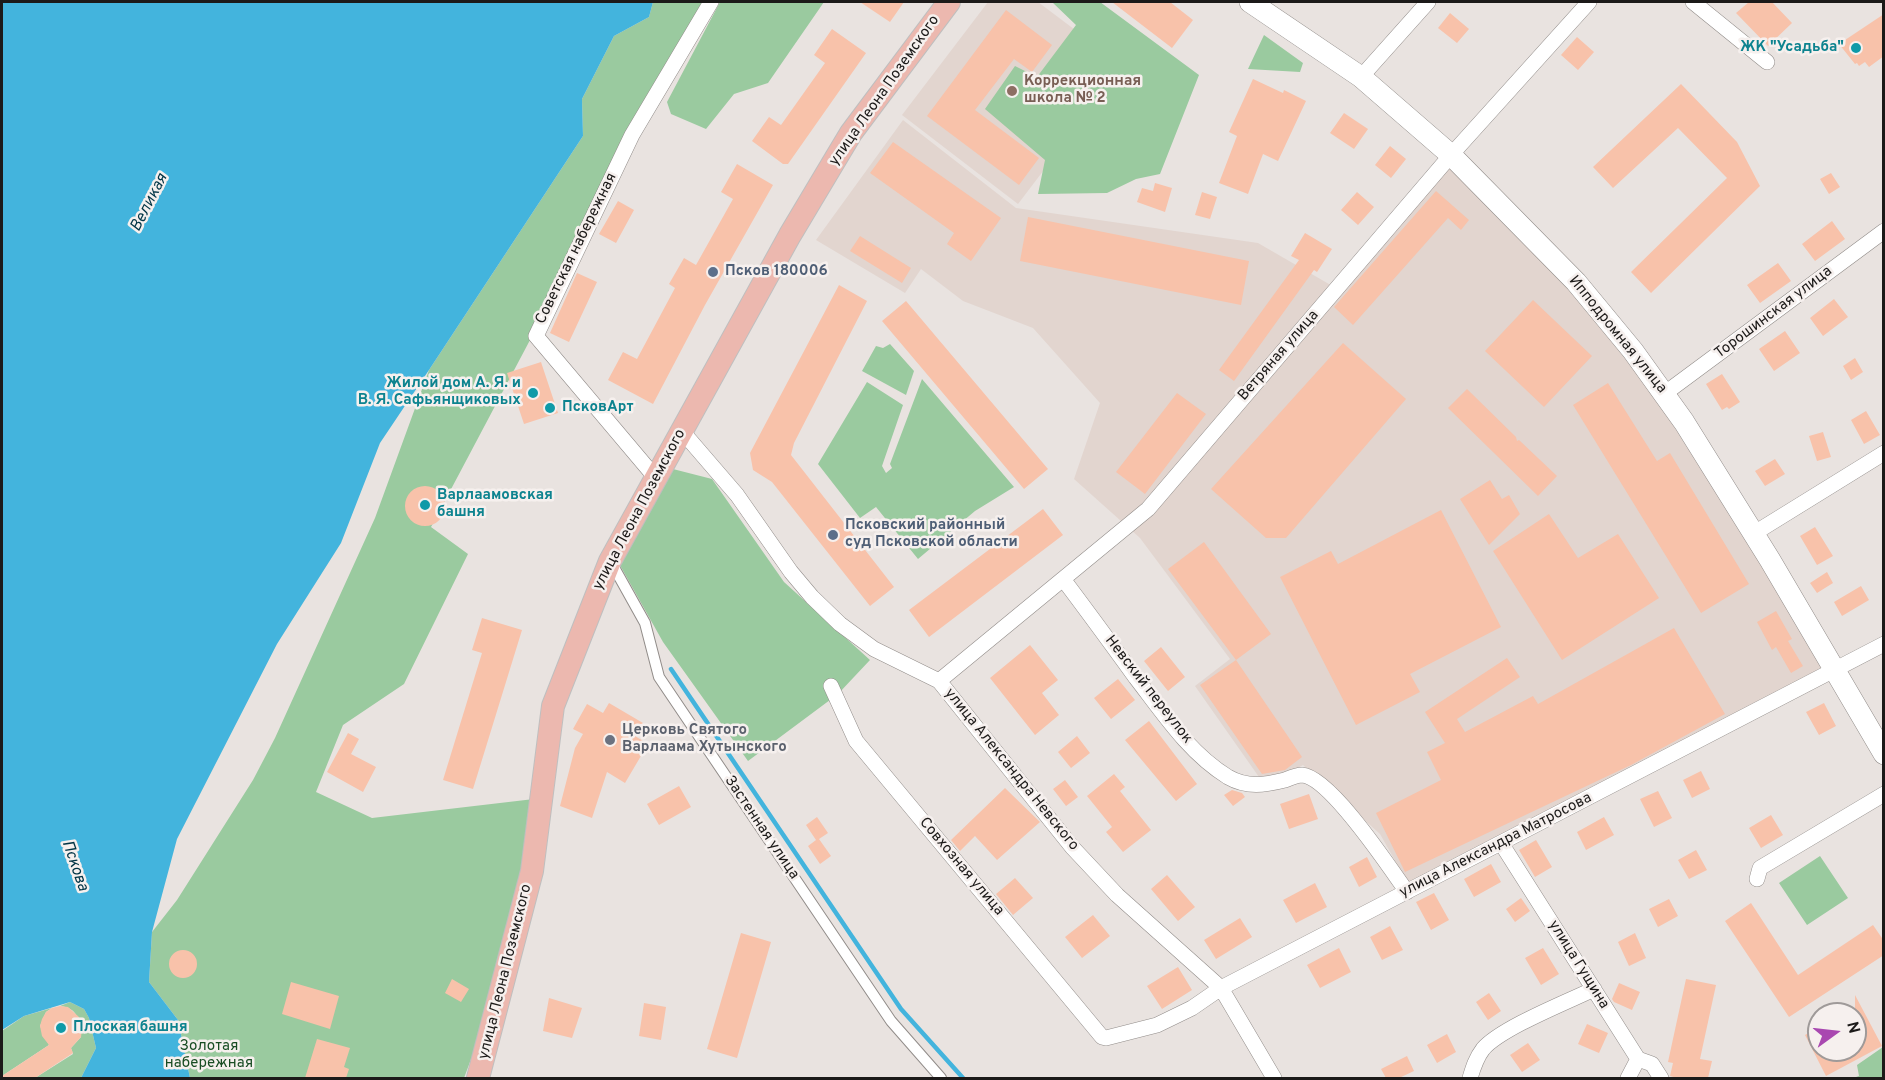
<!DOCTYPE html>
<meta charset="utf-8">
<style>
body{margin:0}
#map{position:relative;width:1885px;height:1080px;overflow:hidden;background:#e9e3e0;font-family:Overpass,sans-serif}
canvas{display:block}
.frame{position:absolute;inset:0;border:3px solid #1c1a19;pointer-events:none}
.north{position:absolute;left:1807px;top:1002px;width:60px;height:60px;box-sizing:border-box;background:#f6f0ee;border:2px solid #9f9a99;border-radius:50%;rotate:75deg;font-size:16px;font-weight:700;line-height:24px;text-align:center;color:#1c1a19}
.north::after{content:'';display:block;margin:auto;width:21px;height:27px;background:#a948b0;clip-path:polygon(50% 0,100% 100%,50% 72%,0 100%)}
</style>
<div id="map">
<canvas width="1885" height="1080"></canvas>
<div class="frame"></div>
<div class="north">N</div>
</div>
<script>
const ctx = document.querySelector('canvas').getContext('2d');
ctx.lineJoin = 'round';
function fillPath(path, color) {
  ctx.fillStyle = color;
  ctx.fill(path, 'evenodd');
}
function strokePath(path, color, width, dash) {
  ctx.strokeStyle = color;
  ctx.lineWidth = width;
  ctx.lineCap = dash ? 'butt' : 'round';
  ctx.setLineDash(dash || []);
  ctx.stroke(path);
}
function label(font, color, halo, rows, align = 'center') {
  ctx.font = font + ' Overpass,sans-serif';
  ctx.lineWidth = 5;
  ctx.setLineDash([]);
  ctx.textBaseline = 'middle';
  ctx.strokeStyle = halo;
  ctx.fillStyle = color;
  for (const [text, x, y, turn = 0] of rows) {
    ctx.save();
    ctx.translate(x, y);
    ctx.rotate((+turn || 0) * Math.PI / 180);
    ctx.textAlign = isNaN(turn) ? turn : align;
    if (halo) ctx.strokeText(text, 0, 0);
    ctx.fillText(text, 0, 0);
    ctx.restore();
  }
}
const built = new Path2D(`
 M988 2H1038L1123 66 1018 204 902 115Z
 M903 120 1016 208 1258 243 1341 291 1448 167 1571 290 1632 360 1826 667 1410 887 1380 834 1303 765 1266 787 1195 686 1230 659 1140 538 1074 479 1100 403 1033 328 963 301 921 269 905 293 816 240Z`);
const green = new Path2D(`
 M653 2H709L431 527 468 554 404 684 343 725 316 792 372 818 534 799 522 879 491 1006 464 1078H190L178 1020 149 982 152 932 177 900 253 780 275 738 375 518 429 370 583 136 582 99 614 36 649 17Z
 M720 2H824L768 83 734 94 706 129 671 114 667 102Z
 M1052 2H1100L1199 75 1160 174 1136 179 1107 193 1038 194 1045 160 985 109 1015 66 1037 77 1076 25Z
 M1264 35 1303 63 1300 72 1248 69Z
 M890 344 914 371 906 395 862 371 876 346 883 348Z
 M922 379 1014 487 975 511 918 559 876 507 860 518 818 464 867 382 903 405 882 466 886 473 892 468 890 464Z
 M669 468 712 479 784 582 870 660 838 694 748 761 663 642 617 560Z
 M1820 856 1848 898 1807 925 1779 883Z
 M70 1002 84 1009 89 1018 96 1048 81 1078H35L73 1054 71 1048 81 1037C79 1021 79 1008 60 1006Z
 M52 1008 46 1012 40 1026 49 1045 2 1076V1031L24 1016Z
 M1883 1047V1078H1853L1859 1076 1857 1065Z`);
const water = new Path2D(`
 M2 2H653L649 17 614 36 582 99 583 136 429 370 380 443 341 543 277 644 177 839 152 932 149 982 178 1020 190 1078H81L96 1048 89 1018 84 1009 70 1002 24 1016 2 1030Z`);
const stream = new Path2D(`
 M671 669 901 1009 963 1078`);
const building = new Path2D(`
 M860 2H904L890 22Z
 M1112 2H1170L1193 20 1172 48Z
 M1749 2H1772L1792 23 1768 46 1736 13Z
 M1006 10 1052 45 1032 72 1014 59 975 110 1039 158 1019 185 927 116Z
 M1450 13 1469 29 1457 43 1438 28Z
 M1884 14V56L1869 67 1865 62 1859 66 1857 63 1855 64 1839 44Z
 M832 29 866 53 788 164H783L752 141 769 117 781 125 825 63 814 55Z
 M1577 37 1594 52 1578 70 1561 55Z
 M1253 79 1283 93 1284 90 1306 101 1278 161 1263 154 1248 194 1219 183 1237 136 1229 132Z
 M1681 84 1737 142 1760 186 1651 293 1631 272 1727 178 1678 128 1613 188 1593 167Z
 M1344 113 1368 129 1354 149 1330 133Z
 M893 142 1001 218 971 261 947 244 954 233 870 173Z
 M1390 146 1406 159 1391 178 1375 165Z
 M737 164 773 185 705 305 653 404 608 380 623 352 637 359 675 288 669 284 684 258 696 265 733 199 721 192Z
 M1831 173 1840 187 1829 194 1820 179Z
 M1155 183 1172 188 1165 212 1137 202 1142 188 1153 191Z
 M1436 191 1469 220 1461 230 1448 218 1353 325 1334 307Z
 M1202 192 1217 197 1210 219 1195 215Z
 M1357 192 1374 207 1358 225 1341 210Z
 M618 201 634 210 616 243 599 234Z
 M1028 217 1249 261 1241 305 1020 261Z
 M1832 221 1845 239 1815 261 1802 244Z
 M1305 233 1332 249 1317 272 1314 270 1234 381 1219 370 1299 260 1291 256Z
 M860 236 911 268 902 283 850 251Z
 M1778 263 1791 281 1760 303 1747 285Z
 M577 273 597 282 569 342 550 333Z
 M839 285 867 301 794 443 791 455 894 587 870 606 772 482 753 470 750 453Z
 M1834 299 1848 317 1823 336 1810 318Z
 M1533 300 1592 356 1544 407 1485 351Z
 M906 301 1048 469 1024 489 882 321Z
 M1785 331 1800 353 1774 371 1759 349Z
 M1343 343 1406 399 1286 538H1266L1211 489Z
 M1855 358 1863 372 1851 380 1843 366Z
 M541 362 558 413 524 424 507 373Z
 M1722 374 1740 402 1729 409 1727 407 1722 410 1706 384Z
 M1608 383 1657 461 1670 453 1749 584 1701 613 1573 405Z
 M1467 389 1516 437 1517 441 1519 440 1557 476 1538 496 1448 408Z
 M1177 393 1206 414 1145 494 1116 472Z
 M1866 411 1880 435 1864 444 1851 420Z
 M1823 432 1831 457 1817 461 1809 436Z
 M1775 459 1785 474 1765 486 1755 471Z
 M1490 480 1502 499 1509 495 1520 514 1489 545 1460 499Z
 M405 506a20 20 0 1 1 40 0a20 20 0 1 1-40 0Z
 M1043 509 1063 535 929 637 909 610Z
 M1441 510 1501 627 1410 674 1420 692 1356 725 1280 577 1331 551 1338 564Z
 M1549 514 1578 558 1618 534 1659 598 1562 660 1493 551Z
 M1815 527 1833 556 1817 565 1800 536Z
 M1204 542 1271 634 1236 660 1168 569Z
 M1827 572 1833 583 1817 593 1810 583Z
 M1861 586 1869 600 1842 616 1834 602Z
 M1776 611 1792 639 1788 641 1803 666 1791 673 1776 647 1772 650 1757 622Z
 M482 618 522 630 473 789 443 780 482 653 472 650Z
 M1674 628 1725 714 1631 765 1405 872 1376 813 1441 780 1427 752 1445 743 1425 712 1507 658 1520 677 1457 719 1465 732 1533 696 1538 704Z
 M1030 645 1058 680 1042 693 1059 715 1035 735 990 678Z
 M1161 647 1185 677 1168 691 1144 661Z
 M1236 660 1302 757 1285 770 1262 774 1200 685Z
 M1118 679 1135 700 1111 719 1094 698Z
 M609 703 643 723 635 736 648 744 625 783 607 772 592 818 560 806 575 748 583 734 573 729 587 704 603 713Z
 M1824 703 1836 726 1819 735 1806 712Z
 M1149 721 1197 784 1176 801 1125 740Z
 M348 733 359 739 351 754 376 767 363 792 327 772Z
 M1077 736 1090 753 1071 768 1058 752Z
 M1701 771 1710 789 1692 798 1683 780Z
 M1114 774 1125 787 1120 791 1151 830 1123 852 1106 832 1112 827 1087 796Z
 M1065 780 1078 797 1066 806 1053 789Z
 M679 786 691 807 659 825 647 804Z
 M1005 788 1040 822 997 860 975 836 960 851 951 840Z
 M1232 790 1242 793 1245 797 1233 806 1224 795Z
 M1658 791 1672 818 1654 827 1640 799Z
 M1309 794 1318 819 1289 829 1280 804Z
 M1771 815 1783 835 1761 848 1749 828Z
 M817 817 828 833 819 839 831 856 820 864 808 846 816 840 806 825Z
 M1604 817 1614 835 1586 850 1577 832Z
 M1536 840 1552 867 1535 877 1519 850Z
 M1696 850 1707 870 1689 879 1678 860Z
 M1367 857 1377 877 1359 887 1349 867Z
 M1491 864 1501 882 1474 897 1464 879Z
 M1167 875 1195 907 1178 921 1151 889Z
 M1015 878 1033 898 1013 915 996 894Z
 M1315 883 1327 907 1296 923 1283 900Z
 M1434 893 1449 920 1431 930 1416 902Z
 M1521 898 1530 911 1515 922 1506 909Z
 M1669 899 1678 916 1658 927 1649 909Z
 M1751 903 1798 975 1873 925 1884 941V955L1789 1017 1725 921Z
 M1093 915 1110 936 1082 958 1065 937Z
 M1240 918 1252 937 1216 959 1204 940Z
 M1390 926 1403 950 1382 960 1370 937Z
 M741 933 771 942 737 1058 707 1049Z
 M1635 933 1646 958 1629 966 1618 942Z
 M1339 948 1351 972 1320 988 1307 965Z
 M1543 948 1559 974 1541 985 1525 958Z
 M169 964a14 14 0 1 1 28 0a14 14 0 1 1-28 0Z
 M1178 967 1192 990 1162 1009 1147 986Z
 M452 979 469 989 461 1002 445 993Z
 M1686 979 1716 985 1700 1059 1712 1061 1708 1078H1677L1670 1076 1673 1063 1668 1062Z
 M291 982 339 996 330 1029 282 1014Z
 M1619 983 1640 992 1632 1010 1614 1002 1612 999Z
 M1489 993 1501 1011 1488 1020 1476 1002Z
 M1855 995 1882 1046 1826 1076 1805 1035 1819 1027V1050H1855Z
 M549 998 582 1008 572 1038 543 1031Z
 M644 1003 666 1007 661 1040 639 1036Z
 M60 1006 68 1007 79 1017 82 1029 81 1037 71 1048 73 1053 35 1078H2V1076L49 1045 42 1036 40 1026 42 1019 46 1012 52 1008Z
 M1587 1024 1608 1033 1599 1053 1578 1044Z
 M1447 1034 1456 1052 1437 1063 1427 1045Z
 M317 1039 350 1048 344 1067 349 1069 346 1078H305Z
 M1528 1043 1540 1060 1522 1072 1510 1055Z
 M1407 1056 1414 1071 1399 1078H1386L1381 1069Z`);
const pedestrian = new Path2D(`
 M611 562 645 623 659 677 891 1021 941 1078`);
const minor = new Path2D(`
 M1693 2 1767 62
 M1361 77 1428 2
 M1664 394 1884 231
 M681 430 737 495 791 572 812 597 840 624 874 649 939 681 1072 847 1117 895 1221 988 1274 1078
 M655 477 536 336 632 135 711 2
 M1753 534 1884 453
 M1063 579C1088 612 1112 645 1136 678 1163 713 1189 753 1228 777 1247 788 1265 785 1285 780 1290 778 1297 775 1302 775 1330 777 1390 868 1407 892
 M939 681 1148 509 1451 155 1589 2
 M831 686 856 741 1102 1037 1106 1038 1157 1025 1192 1008 1221 988 1884 644
 M1501 843 1638 1059 1652 1064 1661 1078
 M1757 879 1760 868 1884 794
 M1470 1078C1473 1068 1476 1058 1483 1049 1501 1028 1567 1002 1594 989
 M1628 1078 1638 1059`);
const secondary = new Path2D(`
 M1250 2 1361 77 1451 155 1576 282 1633 351 1684 422 1770 560 1884 754`);
const primary = new Path2D(`
 M478 1078 532 871 553 706 610 561 790 235 836 158 851 133 949 2`);
const markers = [
 [1856,48,6,"#0f9aa8"],
 [1012,91,6,"#8d6e63"],
 [713,272,6,"#5c6f8a"],
 [533,393,6,"#0f9aa8"],
 [550,408,6,"#0f9aa8"],
 [425,505,6,"#0f9aa8"],
 [833,535,6,"#5c6f8a"],
 [610,740,6,"#6b7280"],
 [61,1028,6,"#0f9aa8"]
];
const cultureNames = [
 ["ЖК \"Усадьба\"",1844,48,"right"],
 ["Жилой дом А. Я. и",521,384,"right"],
 ["В. Я. Сафьянщиковых",521,401,"right"],
 ["ПсковАрт",562,408],
 ["Варлаамовская",437,496],
 ["башня",437,513],
 ["Плоская башня",73,1028]
];
const educationNames = [
 ["Коррекционная",1024,82],
 ["школа № 2",1024,99]
];
const streetNames = [
 ["улица Леона Поземского",885,91,-55],
 ["Советская набережная",577,249,-64],
 ["Торошинская улица",1774,313,-37],
 ["Ипподромная улица",1617,335,51],
 ["Ветряная улица",1279,356,-49],
 ["улица Леона Поземского",640,510,-62],
 ["Невский переулок",1148,690,52],
 ["улица Александра Невского",1011,770,51],
 ["Застенная улица",761,828,56],
 ["улица Александра Матросова",1496,846,-27],
 ["Совхозная улица",961,867,50],
 ["улица Гущина",1578,965,58],
 ["улица Леона Поземского",506,972,-76]
];
const serviceNames = [
 ["Псков 180006",725,272],
 ["Псковский районный",845,526],
 ["суд Псковской области",845,543]
];
const worshipNames = [
 ["Церковь Святого",622,731],
 ["Варлаама Хутынского",622,748]
];
const parkNames = [
 ["Золотая",209,1047],
 ["набережная",209,1064]
];
const waterNames = [
 ["Великая",150,203,-63],
 ["Пскова",74,866,71]
];
fillPath(built, '#e2d5cf');
fillPath(green, '#9aca9f');
fillPath(water, '#43b4dd');
strokePath(stream, '#43b4dd', 4.5);
fillPath(building, '#f8c2aa');
strokePath(pedestrian, '#918c89', 12);
strokePath(minor, '#918c89', 16);
strokePath(secondary, '#918c89', 22);
strokePath(primary, '#bfbfbf', 24);
strokePath(pedestrian, '#fff', 10);
strokePath(minor, '#fff', 15);
strokePath(secondary, '#fff', 21);
strokePath(primary, '#ecb8af', 22);
for (const [x, y, r, color] of markers) {
  const dot = new Path2D();
  dot.arc(x, y, r, 0, 2 * Math.PI);
  ctx.fillStyle = color;
  ctx.fill(dot);
  strokePath(dot, '#f6f0ee', 2);
}
label('bold 15px', '#0d838f', '#f6f0ee', cultureNames, 'left');
label('bold 15px', '#785e54', '#f6f0ee', educationNames, 'left');
label('15px', '#1c1a19', '#f6f0ee', streetNames);
label('bold 15px', '#4e5e75', '#f6f0ee', serviceNames, 'left');
label('bold 15px', '#5b616d', '#f6f0ee', worshipNames, 'left');
label('15px', '#184c23', '#f6f0ee', parkNames);
label('italic 16px', '#003445', '#f6f0ee', waterNames);
</script>
